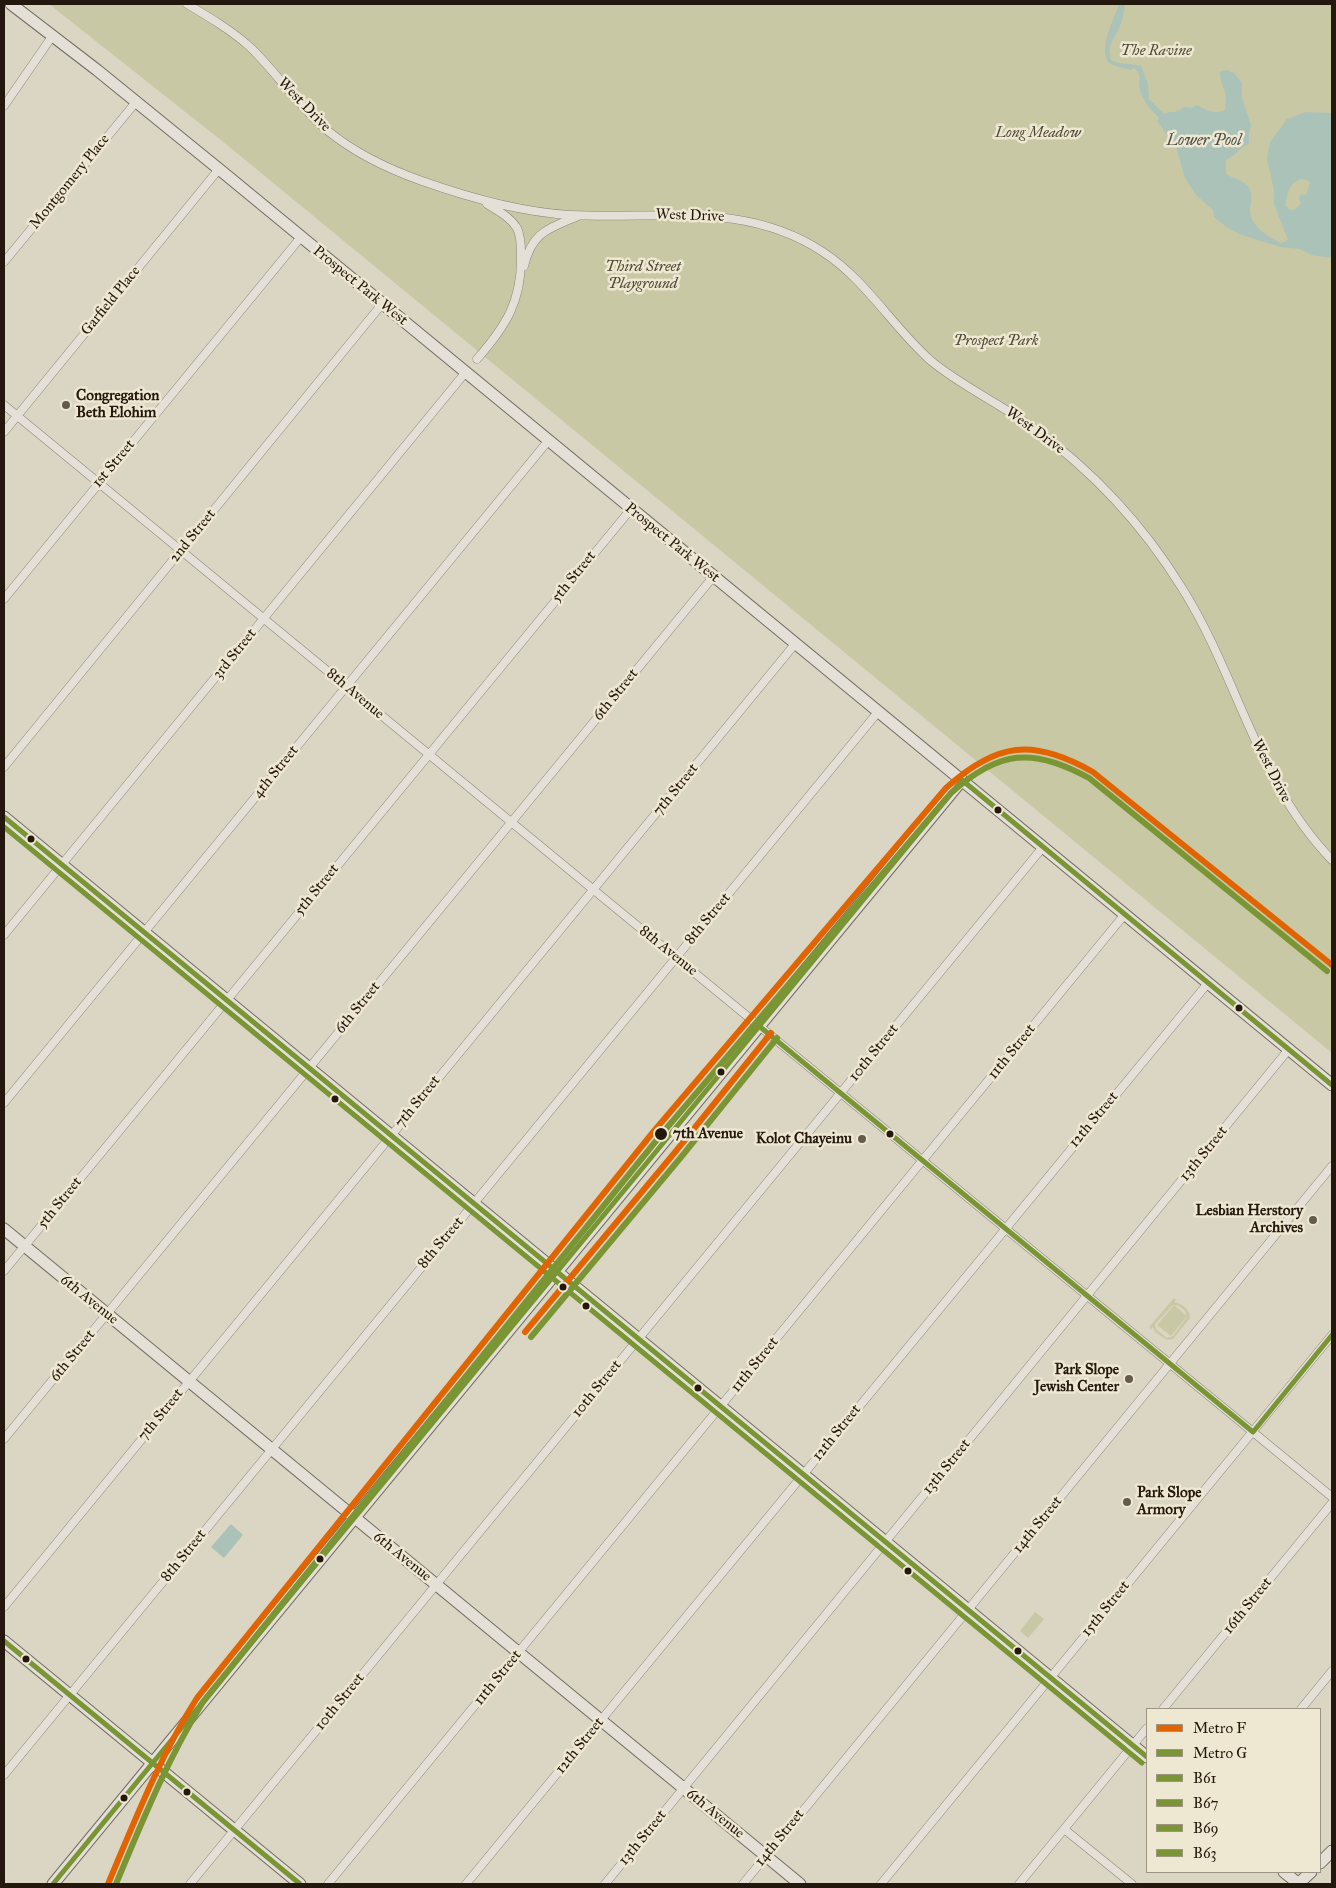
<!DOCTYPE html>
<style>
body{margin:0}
#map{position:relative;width:1336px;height:1888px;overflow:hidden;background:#dbd5c3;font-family:"IM FELL Great Primer",serif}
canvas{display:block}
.frame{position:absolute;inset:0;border:5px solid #24170d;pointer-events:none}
.legend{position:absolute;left:1146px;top:1708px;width:175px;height:165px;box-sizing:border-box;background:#eee7d2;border:1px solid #9d9483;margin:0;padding:6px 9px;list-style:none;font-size:15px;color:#24170d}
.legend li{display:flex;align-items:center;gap:10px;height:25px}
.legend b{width:25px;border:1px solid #9d9483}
</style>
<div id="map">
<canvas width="1336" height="1888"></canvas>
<div class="frame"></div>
<ul class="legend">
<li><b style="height:6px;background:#e16401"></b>Metro F</li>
<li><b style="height:6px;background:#799534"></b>Metro G</li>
<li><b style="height:6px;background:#799534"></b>B61</li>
<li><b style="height:6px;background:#799534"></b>B67</li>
<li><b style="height:6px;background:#799534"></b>B69</li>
<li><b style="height:6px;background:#799534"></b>B63</li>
</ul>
</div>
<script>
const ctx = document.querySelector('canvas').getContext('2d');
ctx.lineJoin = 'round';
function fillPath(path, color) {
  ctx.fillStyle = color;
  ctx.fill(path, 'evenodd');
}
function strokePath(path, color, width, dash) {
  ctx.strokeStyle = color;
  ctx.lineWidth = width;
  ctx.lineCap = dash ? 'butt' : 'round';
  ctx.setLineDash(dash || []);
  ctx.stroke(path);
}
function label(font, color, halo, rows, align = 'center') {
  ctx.font = font + ' "IM FELL Great Primer",serif';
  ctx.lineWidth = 5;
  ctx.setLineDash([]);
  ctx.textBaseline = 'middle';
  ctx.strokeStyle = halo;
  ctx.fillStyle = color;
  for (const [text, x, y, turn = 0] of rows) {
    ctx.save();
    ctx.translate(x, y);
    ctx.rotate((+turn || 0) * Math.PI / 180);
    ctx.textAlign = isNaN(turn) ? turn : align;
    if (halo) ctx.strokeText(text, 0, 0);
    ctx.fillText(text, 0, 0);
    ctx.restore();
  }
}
const green = new Path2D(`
 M49 4H1332V1053L227 145Z
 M1174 1298 1176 1300 1174 1302C1182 1303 1190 1310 1190 1318L1173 1339 1167 1340 1155 1332 1153 1327 1151 1329 1149 1327ZM1173 1305C1179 1304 1187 1311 1187 1317L1173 1336 1167 1338 1156 1329 1155 1324Z
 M1174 1305 1187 1316 1171 1336 1157 1325Z
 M1035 1612 1044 1619 1028 1638 1020 1631Z`);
const water = new Path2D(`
 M1119 4H1125C1124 12 1122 21 1119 28 1114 41 1107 42 1111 60 1119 65 1131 63 1141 66L1148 84 1149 99 1164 114C1171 110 1174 115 1184 107L1192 108 1196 105C1207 110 1213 115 1225 110L1226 96 1220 77V72L1226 70 1234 73 1242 83V98L1251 125 1249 134V144C1239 147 1236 156 1226 160V174C1234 179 1244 180 1249 188 1254 196 1250 203 1250 211 1251 227 1269 237 1281 243L1288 240 1274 204V190L1267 159 1270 142 1287 119 1306 112 1332 113V258L1311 255 1300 249 1281 247 1260 241 1239 234 1225 226 1214 217 1213 210 1196 195 1185 178 1176 147 1157 121 1159 118C1151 110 1143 101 1140 90 1138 82 1143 74 1134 68L1131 70C1125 68 1117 67 1111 64 1095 55 1115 17 1119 4ZM1301 179 1307 180 1310 183 1306 195 1301 194 1299 198 1301 203 1296 209 1290 210 1286 206C1286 194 1289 183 1301 179Z
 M231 1524 243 1535 224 1558 211 1547Z`);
const street = new Path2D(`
 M187 4C209 17 231 30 250 47 277 73 298 106 328 131 355 153 388 169 422 181 470 198 519 212 570 215 658 220 744 200 823 252 866 280 892 326 930 360 961 386 999 403 1032 427 1092 470 1143 525 1182 588 1238 677 1257 783 1332 860
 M4 106 53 35
 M4 262 136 102
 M524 266C532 232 548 229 578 216
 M477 359C506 326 522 301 521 255 521 246 521 236 517 228 510 217 498 211 487 204
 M4 405 1332 1497
 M4 432 219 169
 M4 599 301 237
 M4 767 382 304
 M4 935 465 373
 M4 1103 548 441
 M4 1271 631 509
 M4 1439 713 577
 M4 1607 795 644
 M1163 1709 1332 1503
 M1301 1709 1332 1671
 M4 1775 878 712
 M1064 1829 1132 1884
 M190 1884 1043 847
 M328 1884 1125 914
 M466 1884 1208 983
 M605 1884 1289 1049
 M743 1884 1332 1166
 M881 1884 1332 1335
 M1019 1884 1147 1728`);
const secondary = new Path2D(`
 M11 4 97 70 225 174 1332 1085
 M4 817 1147 1757
 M4 1229 800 1884
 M4 1641 300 1884
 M1320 1863 1332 1851
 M1284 1872 1299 1884
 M53 1884 962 780
 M1298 1884 1311 1872`);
const bus1 = new Path2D(`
 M759 1026 1253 1432 1332 1335
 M53 1884 962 780 1332 1085`);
const bus2 = new Path2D(`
 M4 817 1147 1757`);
const bus3 = new Path2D(`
 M4 827 1142 1763`);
const bus4 = new Path2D(`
 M4 1641 300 1884`);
const metro1 = new Path2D(`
 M525 1332 676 1151 771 1033
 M108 1884C135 1820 160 1756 197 1698L654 1131 946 788C997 742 1033 738 1093 772L1332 965`);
const metro2 = new Path2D(`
 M531 1337 682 1156 777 1038
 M116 1884C142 1822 167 1760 203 1702L660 1136 951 793C999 750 1033 747 1089 778L1327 971`);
const markers = [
 [66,405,5,"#645a4d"],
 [998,810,4.5,"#24170d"],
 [31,839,4.5,"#24170d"],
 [1239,1008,4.5,"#24170d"],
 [721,1072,4.5,"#24170d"],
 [335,1099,4.5,"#24170d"],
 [661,1134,7,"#24170d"],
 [890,1134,4.5,"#24170d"],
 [862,1139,5,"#645a4d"],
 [1313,1220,5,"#645a4d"],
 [563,1287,4.5,"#24170d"],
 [586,1306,4.5,"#24170d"],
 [1129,1379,5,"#645a4d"],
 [698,1388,4.5,"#24170d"],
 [1127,1502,5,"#645a4d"],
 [320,1559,4.5,"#24170d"],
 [908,1571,4.5,"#24170d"],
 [1018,1651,4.5,"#24170d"],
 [26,1659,4.5,"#24170d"],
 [187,1792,4.5,"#24170d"],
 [124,1798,4.5,"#24170d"]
];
const parkNames = [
 ["The Ravine",1156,51],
 ["Long Meadow",1038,133],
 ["Third Street",643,267],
 ["Playground",643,284],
 ["Prospect Park",996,341]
];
const streetNames = [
 ["West Drive",304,105,46],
 ["Montgomery Place",70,182,-51],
 ["West Drive",690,216,2],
 ["Prospect Park West",360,286,39],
 ["Garfield Place",111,301,-51],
 ["West Drive",1035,431,36],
 ["1st Street",114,464,-50],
 ["2nd Street",193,536,-51],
 ["Prospect Park West",672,543,39],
 ["5th Street",574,577,-51],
 ["3rd Street",235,654,-51],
 ["8th Avenue",355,694,40],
 ["6th Street",616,695,-51],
 ["West Drive",1271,771,63],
 ["4th Street",276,772,-51],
 ["7th Street",676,790,-51],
 ["5th Street",317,890,-51],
 ["8th Street",708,919,-50],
 ["8th Avenue",668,951,39],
 ["6th Street",358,1008,-51],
 ["11th Street",1012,1052,-51],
 ["10th Street",874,1053,-51],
 ["7th Street",418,1102,-51],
 ["12th Street",1094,1120,-50],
 ["13th Street",1204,1154,-51],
 ["5th Street",60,1203,-51],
 ["8th Street",441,1243,-50],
 ["6th Avenue",89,1300,39],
 ["6th Street",73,1356,-51],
 ["11th Street",755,1365,-51],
 ["10th Street",597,1389,-51],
 ["7th Street",161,1415,-51],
 ["12th Street",837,1433,-51],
 ["13th Street",947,1467,-51],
 ["14th Street",1038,1525,-51],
 ["8th Street",184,1556,-51],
 ["6th Avenue",402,1557,39],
 ["16th Street",1248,1606,-51],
 ["15th Street",1106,1609,-51],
 ["11th Street",498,1678,-51],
 ["10th Street",340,1702,-51],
 ["12th Street",580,1746,-51],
 ["6th Avenue",715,1814,39],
 ["13th Street",643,1838,-51],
 ["14th Street",780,1838,-51]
];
const poiNames = [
 ["Congregation",76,396,"left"],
 ["Beth Elohim",76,413,"left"],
 ["Kolot Chayeinu",852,1139],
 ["Lesbian Herstory",1303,1211],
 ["Archives",1303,1228],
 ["Park Slope",1119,1370],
 ["Jewish Center",1119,1387],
 ["Park Slope",1137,1493,"left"],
 ["Armory",1137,1510,"left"]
];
const stopNames = [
 ["7th Avenue",673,1134]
];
const waterNames = [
 ["Lower Pool",1204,141]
];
fillPath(green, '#c8c8a5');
fillPath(water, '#abc2b8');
strokePath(street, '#8c877c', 9);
strokePath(secondary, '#726d63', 13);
strokePath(street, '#e4e0d7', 8);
strokePath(secondary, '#e4e0d7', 11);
strokePath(bus1, '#799534', 5);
strokePath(bus2, '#799534', 5);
strokePath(bus3, '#799534', 5);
strokePath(bus4, '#799534', 5);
strokePath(metro1, '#e16401', 6);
strokePath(metro2, '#799534', 6);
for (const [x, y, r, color] of markers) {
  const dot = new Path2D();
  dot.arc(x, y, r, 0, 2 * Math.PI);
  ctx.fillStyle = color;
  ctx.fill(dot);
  strokePath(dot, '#eee7d2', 2);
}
label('italic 15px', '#504933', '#eee7d2', parkNames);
label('15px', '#24170d', '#eee7d2', streetNames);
label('bold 15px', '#24170d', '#eee7d2', poiNames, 'right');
label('bold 15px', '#24170d', '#eee7d2', stopNames, 'left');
label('italic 16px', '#4c5047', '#eee7d2', waterNames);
</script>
